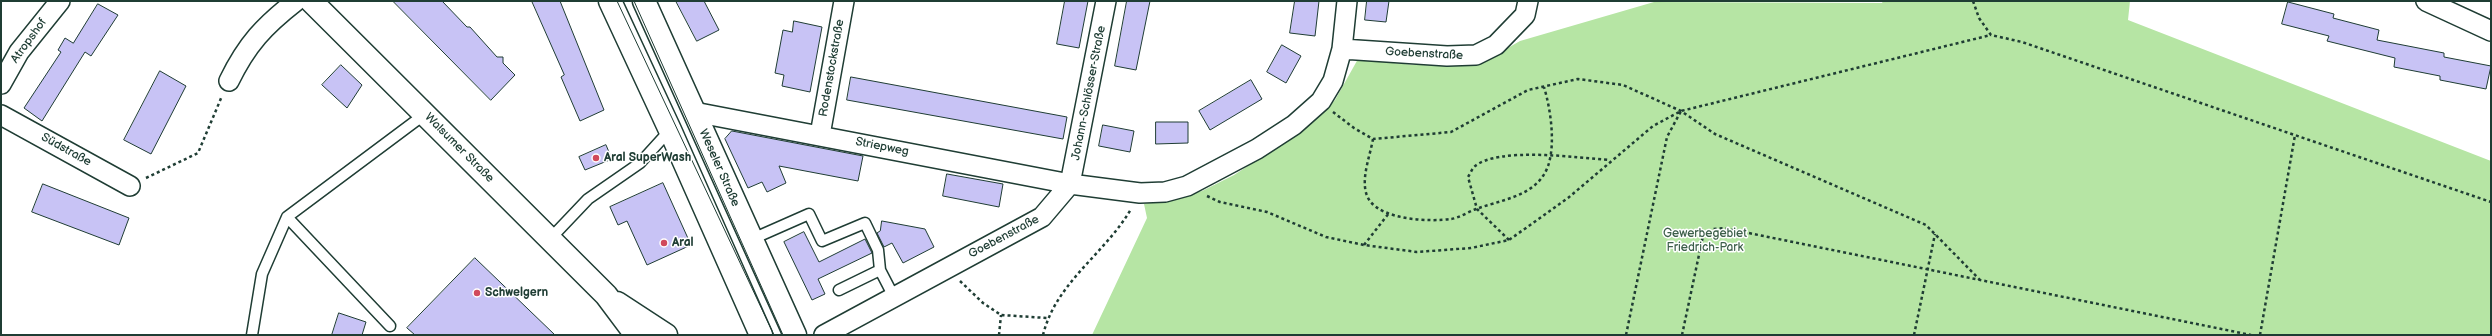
<!DOCTYPE html>
<meta charset="utf-8">
<style>
body{margin:0}
#map{position:relative;width:2492px;height:336px;overflow:hidden;background:#fff;font-family:"Balsamiq Sans",sans-serif}
canvas{display:block}
.frame{position:absolute;inset:0;border:2px solid #1f3d34;pointer-events:none}
</style>
<div id="map">
<canvas width="2492" height="336"></canvas>
<div class="frame"></div>
</div>
<script>
const ctx = document.querySelector('canvas').getContext('2d');
ctx.lineJoin = 'round';
function fillPath(path, color) {
  ctx.fillStyle = color;
  ctx.fill(path, 'evenodd');
}
function strokePath(path, color, width, dash) {
  ctx.strokeStyle = color;
  ctx.lineWidth = width;
  ctx.lineCap = dash ? 'butt' : 'round';
  ctx.setLineDash(dash || []);
  ctx.stroke(path);
}
function label(font, color, halo, rows, align = 'center') {
  ctx.font = font + ' "Balsamiq Sans",sans-serif';
  ctx.lineWidth = 3;
  ctx.setLineDash([]);
  ctx.textBaseline = 'middle';
  ctx.strokeStyle = halo;
  ctx.fillStyle = color;
  for (const [text, x, y, turn = 0] of rows) {
    ctx.save();
    ctx.translate(x, y);
    ctx.rotate((+turn || 0) * Math.PI / 180);
    ctx.textAlign = isNaN(turn) ? turn : align;
    if (halo) ctx.strokeText(text, 0, 0);
    ctx.fillText(text, 0, 0);
    ctx.restore();
  }
}
const green = new Path2D(`
 M1883 1H2130L2128 20 2491 161V335H1092L1147 218 1144 204 1202 191 1234 175 1305 129 1335 100 1358 59C1417 66 1467 74 1520 41L1654 2 1882 3Z`);
const building = new Path2D(`
 M393 1H442L467 27H470L497 57H503V63L515 75 491 100Z
 M532 1H560L604 110 580 121 561 77 564 75Z
 M676 1H704L719 30 697 41Z
 M1065 1H1088L1079 48 1057 44Z
 M1127 1H1150L1136 70 1115 66Z
 M1295 1H1319L1315 36 1290 33Z
 M1367 1H1389L1386 22 1365 20Z
 M2288 2 2334 14 2333 18 2379 30 2377 40 2444 53V57L2491 66 2486 89 2440 80V76L2394 67 2395 58 2327 41 2329 36 2282 24Z
 M98 4 118 15 91 56 85 52 42 121 24 108 61 52 58 50 65 38 73 43Z
 M794 21 822 27 810 92 782 86 784 75 775 73 783 30 792 32Z
 M1282 45 1301 56 1286 83 1267 72Z
 M341 65 362 85 347 108 322 85Z
 M160 71 186 86 151 154 124 140Z
 M851 77 1067 117 1063 139 847 100Z
 M1251 80 1262 99 1210 130 1199 111Z
 M1156 122H1188V143L1156 144Z
 M1103 125 1134 131 1130 152 1099 146Z
 M732 131 863 156 858 181 779 166 786 183 767 192 762 182 748 188 725 139Z
 M606 145 612 159 585 170 579 157Z
 M947 174 1003 184 999 207 943 196Z
 M663 183 691 245 647 265 627 221 618 225 610 207Z
 M43 184 129 218 119 245 32 212Z
 M882 221 925 229 934 247 903 263 892 243 884 247 877 233 880 231Z
 M804 232 819 262 865 239 872 253 818 279 825 294 812 300 784 242Z
 M475 258 555 335H415L407 328Z
 M339 313 366 322 362 335H332Z`);
const path = new Path2D(`
 M1973 1 1979 18 1991 35 2022 42 2491 202
 M1333 112 1354 128 1373 139 1451 132 1528 90 1578 79 1623 85 1681 111 1715 134 1926 225 1980 280
 M1373 139C1370 157 1358 185 1370 201 1384 220 1430 222 1451 219 1459 218 1468 212 1476 209 1498 201 1529 197 1543 176 1558 155 1551 110 1544 87
 M146 178 198 153 222 96
 M1207 196 1220 202 1267 212 1326 237 1364 245 1417 252 1471 248 1509 240 1568 198 1653 126 1681 111 1991 35
 M1509 240 1477 209 1468 177C1470 174 1472 169 1474 167 1497 146 1579 158 1610 160
 M1364 245 1389 213
 M960 281 983 303 1001 315 1047 318
 M999 335 1001 315
 M1043 335C1056 282 1105 254 1131 209
 M1626 335 1667 137 1681 111
 M1682 335 1703 236 1713 229 1724 228 2251 335
 M1914 335 1935 234
 M2260 335 2295 135`);
const service = new Path2D(`
 M287 217 390 326
 M550 239 588 199 640 163 670 130
 M750 240 809 214 822 241 865 223 878 250 880 270
 M839 290 880 270 894 297
 M252 335 262 274 287 217 425 114`);
const minor = new Path2D(`
 M2426 1 2491 31
 M1342 49 1447 56 1476 55 1496 45 1525 15 1528 1
 M229 81C247 44 264 26 296 1
 M1 84 19 52 60 1
 M694 112 1070 184 1140 193 1165 192 1187 186 1257 149 1294 125 1321 101 1333 81 1342 49 1347 1
 M1 115 130 186
 M820 135 844 1
 M824 335 1042 217 1070 184 1106 1`);
const tertiary = new Path2D(`
 M311 1 606 295 636 335
 M617 303 666 335`);
const secondary = new Path2D(`
 M610 1 670 130 761 335
 M644 1 795 335`);
const tram = new Path2D(`
 M617 1 774 335
 M634 1 783 335`);
const markers = [
 [596,158,4,"#d1495b"],
 [664,243,4,"#d1495b"],
 [477,293,4,"#d1495b"]
];
const streetNames = [
 ["Atropshof",29,41,-54],
 ["Goebenstraße",1424,54,3],
 ["Rodenstockstraße",832,68,-80],
 ["Johann-Schlösser-Straße",1089,93,-79],
 ["Striepweg",882,147,11],
 ["Walsumer Straße",459,148,45],
 ["Südstraße",66,150,29],
 ["Weseler Straße",719,168,66],
 ["Goebenstraße",1004,237,-28]
];
const poiNames = [
 ["Aral SuperWash",604,158],
 ["Aral",672,243],
 ["Schwelgern",485,293]
];
const parkNames = [
 ["Gewerbegebiet",1705,234],
 ["Friedrich-Park",1705,248]
];
fillPath(green, '#b6e5a4');
fillPath(building, '#c8c3f5');
strokePath(building, '#1f3d34', 1);
strokePath(service, '#1f3d34', 13);
strokePath(minor, '#1f3d34', 22);
strokePath(tertiary, '#1f3d34', 25);
strokePath(secondary, '#1f3d34', 25);
strokePath(path, '#1f3d34', 2.5, [3, 3]);
strokePath(service, '#fff', 10);
strokePath(minor, '#fff', 19);
strokePath(tertiary, '#fff', 22);
strokePath(secondary, '#fff', 22);
strokePath(tram, '#1f3d34', 1);
for (const [x, y, r, color] of markers) {
  const dot = new Path2D();
  dot.arc(x, y, r, 0, 2 * Math.PI);
  ctx.fillStyle = color;
  ctx.fill(dot);
  strokePath(dot, '#fff', 1.5);
}
label('12px', '#1f3d34', '#fff', streetNames);
label('bold 12px', '#1f3d34', '#fff', poiNames, 'left');
label('12px', '#3d5f4a', '#fff', parkNames);
</script>
